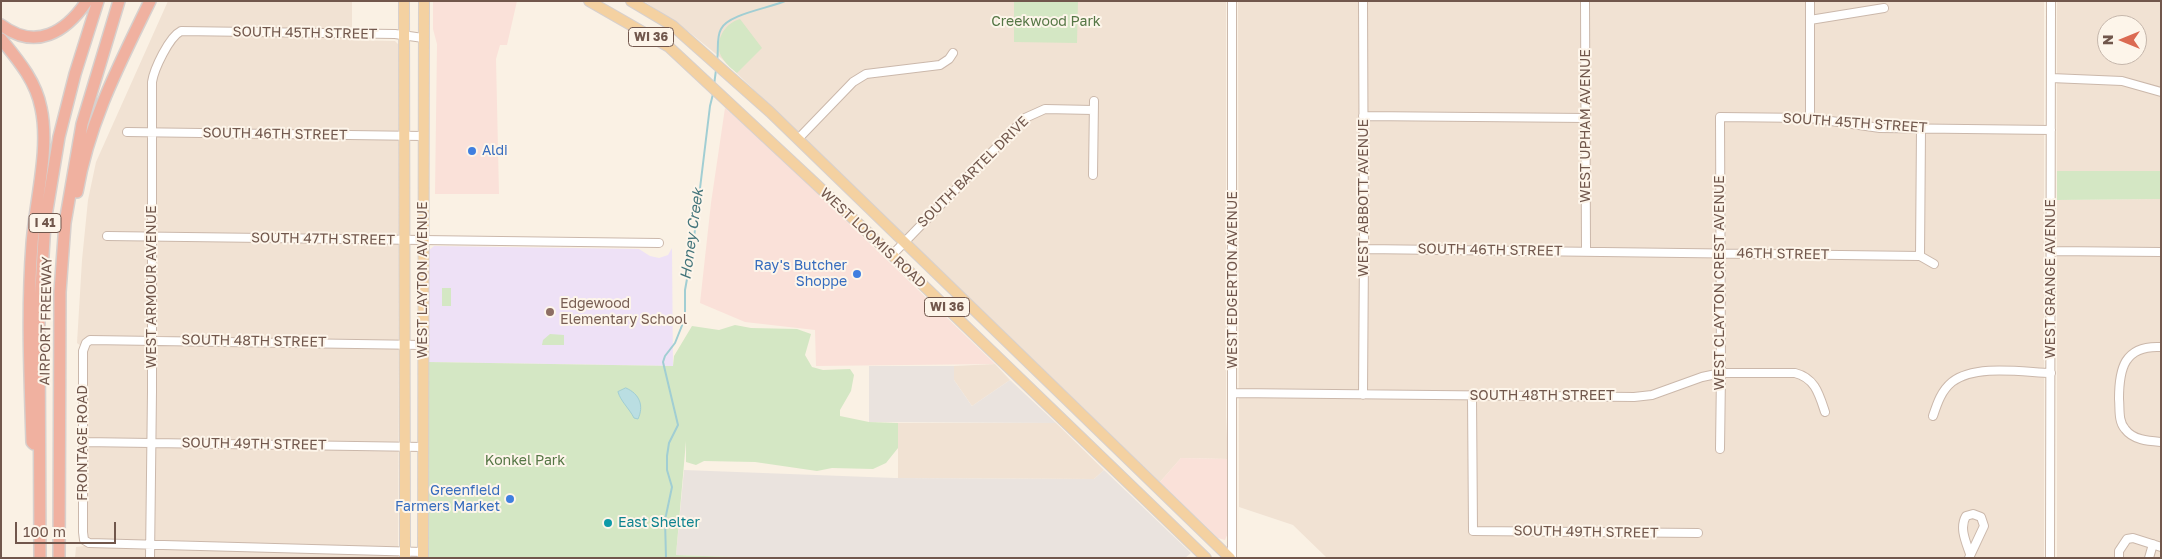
<!DOCTYPE html>
<style>
body{margin:0}
#map{position:relative;width:2162px;height:559px;overflow:hidden;background:#faf1e4;font-family:"Golos Text",sans-serif}
canvas{display:block}
.frame{position:absolute;inset:0;border:2px solid #71574c;pointer-events:none}
.north{position:absolute;left:2097px;top:15px;width:50px;height:50px;box-sizing:border-box;background:#fdf5ea;border:1px solid #c5b6ab;border-radius:50%;rotate:270deg;font-size:14px;font-weight:700;line-height:20px;text-align:center;color:#71574c}
.north::after{content:'';display:block;margin:auto;width:18px;height:22px;background:#db6a52;clip-path:polygon(50% 0,100% 100%,50% 72%,0 100%)}
.scale{position:absolute;left:15px;top:522px;width:101px;height:22px;box-sizing:border-box;border:2px solid #71574c;border-top:0;padding-left:6px;font-size:15px;line-height:18px;white-space:nowrap;color:#71574c;-webkit-text-stroke:4px #fdf5ea;paint-order:stroke}
</style>
<div id="map">
<canvas width="2162" height="559"></canvas>
<div class="frame"></div>
<div class="north">N</div>
<div class="scale">100 m</div>
</div>
<script>
const ctx = document.querySelector('canvas').getContext('2d');
ctx.lineJoin = 'round';
function fillPath(path, color) {
  ctx.fillStyle = color;
  ctx.fill(path, 'evenodd');
}
function strokePath(path, color, width, dash) {
  ctx.strokeStyle = color;
  ctx.lineWidth = width;
  ctx.lineCap = dash ? 'butt' : 'round';
  ctx.setLineDash(dash || []);
  ctx.stroke(path);
}
function label(font, color, halo, rows, align = 'center') {
  ctx.font = font + ' "Golos Text",sans-serif';
  ctx.lineWidth = 4;
  ctx.setLineDash([]);
  ctx.textBaseline = 'middle';
  ctx.strokeStyle = halo;
  ctx.fillStyle = color;
  for (const [text, x, y, turn = 0] of rows) {
    ctx.save();
    ctx.translate(x, y);
    ctx.rotate((+turn || 0) * Math.PI / 180);
    ctx.textAlign = isNaN(turn) ? turn : align;
    if (halo) ctx.strokeText(text, 0, 0);
    ctx.fillText(text, 0, 0);
    ctx.restore();
  }
}
const residential = new Path2D(`
 M168 1H352V28L348 29V40L395 41 399 45 398 558H75L76 547 85 546 86 534 87 351 77 343 82 260 88 200 96 162Z
 M644 1H1226V417L1228 459 1181 458 1160 482 721 58 689 32Z
 M1238 1H2044V558H1327L1293 525 1239 507Z
 M2057 1H2161V171H2057ZM2107 25H2137V55H2107Z
 M2161 199V558H2057V200Z
 M995 364 1010 380 972 406 954 380V366Z
 M898 423H1056L1104 470 1094 479 898 478Z`);
const commercial = new Path2D(`
 M433 1H517L507 45H500L496 59 499 194H435L437 44 433 29Z
 M725 108 760 138 995 364 816 366 815 330 745 322 700 303 711 203Z
 M1181 458 1228 459V533L1225 540 1218 538 1160 482Z`);
const industrial = new Path2D(`
 M869 366H954V380L972 406 1010 380 1056 423 869 422Z
 M684 470 895 478 1094 479 1104 470 1191 553 1185 558H761L676 555Z`);
const education = new Path2D(`
 M434 246 639 249 650 256 659 258 668 255 672 248 673 366 428 362 427 252Z`);
const green = new Path2D(`
 M1014 1H1078L1077 43 1014 42Z
 M740 19 762 48 737 73C732 69 726 64 723 59 712 44 724 23 740 19Z
 M2057 171H2161V199L2057 200Z
 M442 288H451V306H442Z
 M735 325 751 328 797 329 811 334 805 355 812 367 823 370 850 369 854 375 851 391 840 410V416L869 422 898 423V448L886 463 873 469 832 468 817 471 755 462 704 461 696 465 686 462V441L676 555 761 558H428V362L673 366 674 356 692 326 719 330Z
 M550 334 564 335V345H542L543 340Z`);
const water = new Path2D(`
 M626 388C640 394 644 406 638 419L634 418C629 408 621 402 618 392Z`);
const stream = new Path2D(`
 M717 60C719 50 716 38 721 29 728 14 770 8 785 1
 M714 85 716 70
 M666 558 665 520 672 487 667 470V456L669 443 678 425 663 362 665 356 675 343 685 318V290L693 246 710 106 713 94`);
const minor = new Path2D(`
 M1585 1 1586 251
 M1810 1V118
 M1810 20 1884 8
 M2051 78 2122 81 2161 92
 M1363 116 1586 118
 M127 132 423 136
 M798 139 853 82 866 74 940 65 949 59 953 53
 M1093 175 1094 101
 M107 236 659 243
 M1364 249 1920 256 1934 264
 M2051 251 2161 252
 M892 255 1025 118 1045 109 1093 110
 M1920 256 1921 129
 M2161 347C2124 345 2119 369 2119 399 2120 409 2118 421 2125 429 2133 440 2148 441 2161 442
 M1233 393 1634 397 1652 395 1702 377 1721 373H1795C1815 378 1819 394 1825 412
 M1363 395 1364 249 1363 1
 M1472 396 1473 531 1698 533
 M1933 416C1937 404 1941 391 1952 382 1975 364 2022 372 2051 373
 M83 442 424 447
 M1720 449 1721 373 1720 117 1810 118 1880 128 2051 130
 M423 552 89 543 84 540 83 532V351L86 343 90 340 423 345
 M150 558 152 391V82C154 69 169 37 181 31L395 34 423 38
 M1232 558V1
 M1969 558 1984 526 1981 517 1973 514 1966 516C1959 528 1966 542 1970 554
 M2050 558 2051 1
 M2119 558V551L2127 539 2133 538 2161 547
 M2149 558 2153 544`);
const major = new Path2D(`
 M404 1 405 558
 M589 1 669 47 892 255 1206 558
 M631 1 673 26 770 112 1230 558
 M423 558 424 1`);
const highway = new Path2D(`
 M1 25C36 51 66 32 87 1
 M1 39C18 60 36 81 41 108 50 149 35 201 32 244 27 310 30 376 32 442L34 444
 M77 192C89 122 119 65 150 1
 M40 558 39 321 45 222 59 137 75 74 98 1
 M59 558 60 292 65 223 82 124 119 1`);
const markers = [
 [472,151,5,"#3f7fe0"],
 [857,274,5,"#3f7fe0"],
 [550,312,5,"#8d6e63"],
 [510,499,5,"#3f7fe0"],
 [608,523,5,"#0f9aa8"]
];
const shields = [
 [651,37,45],
 [45,223,32],
 [947,307,45]
];
const shieldNames = [
 ["WI 36",651,37],
 ["I 41",45,223],
 ["WI 36",947,307]
];
const parkNames = [
 ["Creekwood Park",1046,22],
 ["Konkel Park",525,461]
];
const streetNames = [
 ["SOUTH 45TH STREET",305,33,1],
 ["SOUTH 45TH STREET",1855,123,4],
 ["WEST UPHAM AVENUE",1586,126,-90],
 ["SOUTH 46TH STREET",275,134,1],
 ["SOUTH BARTEL DRIVE",973,172,-45],
 ["WEST ABBOTT AVENUE",1364,198,-90],
 ["WEST LOOMIS ROAD",873,238,43],
 ["SOUTH 47TH STREET",323,239,1],
 ["SOUTH 46TH STREET",1490,250,1],
 ["46TH STREET",1783,254,1],
 ["WEST GRANGE AVENUE",2051,279,-90],
 ["WEST LAYTON AVENUE",423,280,-90],
 ["WEST EDGERTON AVENUE",1233,280,-90],
 ["WEST CLAYTON CREST AVENUE",1720,283,-90],
 ["WEST ARMOUR AVENUE",152,287,-90],
 ["AIRPORT FREEWAY",46,321,-89],
 ["SOUTH 48TH STREET",254,341,1],
 ["SOUTH 48TH STREET",1542,396],
 ["FRONTAGE ROAD",83,443,-90],
 ["SOUTH 49TH STREET",254,444,1],
 ["SOUTH 49TH STREET",1586,532,1]
];
const shopNames = [
 ["Aldi",482,151,"left"],
 ["Ray's Butcher",847,266],
 ["Shoppe",847,282],
 ["Greenfield",500,491],
 ["Farmers Market",500,507]
];
const educationNames = [
 ["Edgewood",560,304],
 ["Elementary School",560,320]
];
const cultureNames = [
 ["East Shelter",618,523]
];
const waterNames = [
 ["Honey Creek",692,234,-82]
];
fillPath(residential, '#f1e2d3');
fillPath(commercial, '#fae1d9');
fillPath(industrial, '#eae3de');
fillPath(education, '#eee1f6');
fillPath(green, '#d4e7c4');
fillPath(water, '#badee2');
strokePath(water, '#a1ced3', 1);
strokePath(stream, '#a1ced3', 2);
strokePath(minor, '#cbb8ab', 10);
strokePath(major, '#d7d0cd', 12);
strokePath(highway, '#d7d0cd', 14);
strokePath(minor, '#fff', 8);
strokePath(major, '#f4d1a1', 10);
strokePath(highway, '#f0b1a0', 11);
for (const [x, y, r, color] of markers) {
  const dot = new Path2D();
  dot.arc(x, y, r, 0, 2 * Math.PI);
  ctx.fillStyle = color;
  ctx.fill(dot);
  strokePath(dot, '#fdf5ea', 2);
}
for (const [x, y, w] of shields) {
  const box = new Path2D();
  box.roundRect(x - w / 2, y - 9.5, w, 19, 4);
  ctx.fillStyle = '#fdf5ea';
  ctx.fill(box);
  strokePath(box, '#71574c', 1);
}
label('bold 12px', '#71574c', null, shieldNames);
label('14px', '#557645', '#fdf5ea', parkNames);
label('14px', '#71574c', '#fdf5ea', streetNames);
label('14px', '#366cbe', '#fdf5ea', shopNames, 'right');
label('14px', '#785e54', '#fdf5ea', educationNames, 'left');
label('14px', '#0d838f', '#fdf5ea', cultureNames, 'left');
label('italic 15px', '#44757b', '#fdf5ea', waterNames);
</script>
